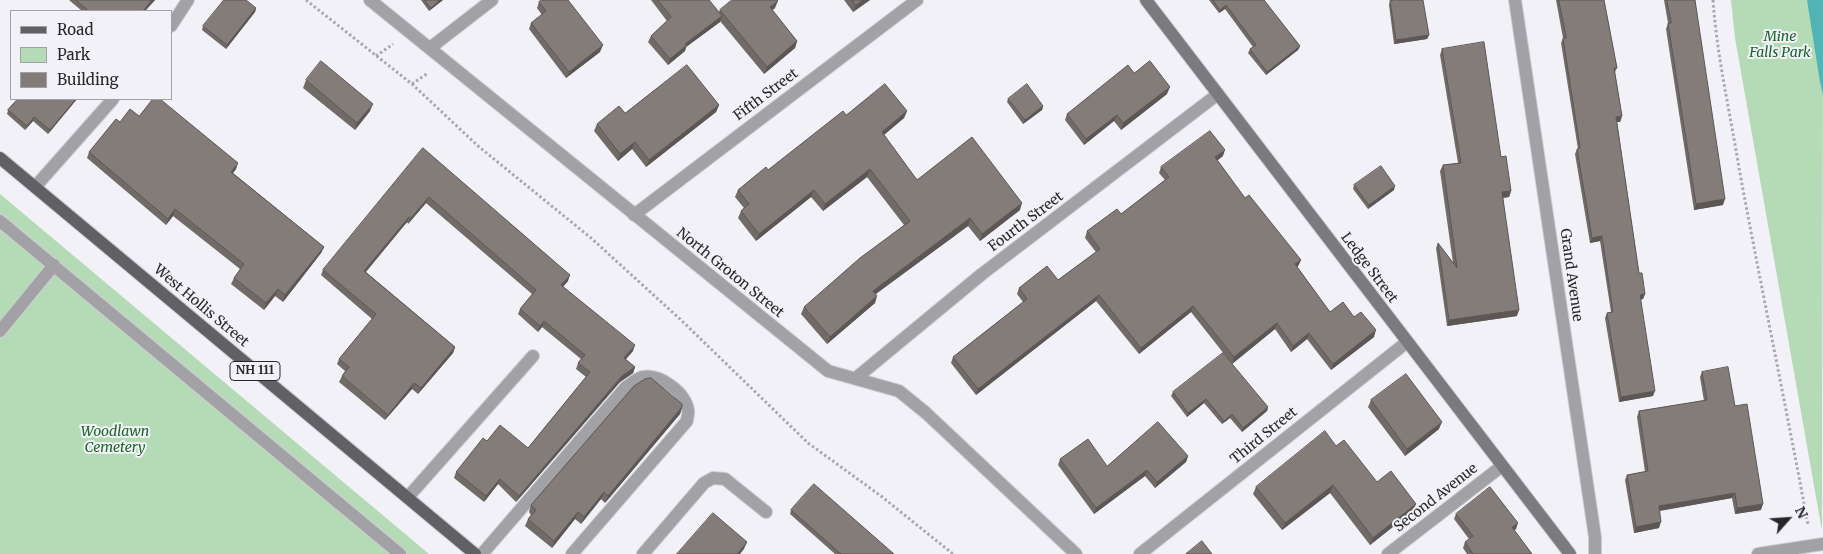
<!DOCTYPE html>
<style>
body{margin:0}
#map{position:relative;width:1823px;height:554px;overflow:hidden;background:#f3f1f8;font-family:Merriweather,serif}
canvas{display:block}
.legend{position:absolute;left:10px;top:10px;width:162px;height:90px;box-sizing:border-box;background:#f3f1f8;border:1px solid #a1a0a5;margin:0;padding:6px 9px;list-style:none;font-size:15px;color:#272729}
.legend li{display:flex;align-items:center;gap:10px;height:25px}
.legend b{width:25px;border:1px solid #a1a0a5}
.north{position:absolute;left:1763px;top:494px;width:50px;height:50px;-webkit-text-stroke:4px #f3f1f8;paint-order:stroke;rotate:64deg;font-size:14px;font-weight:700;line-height:20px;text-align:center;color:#272729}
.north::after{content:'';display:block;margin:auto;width:18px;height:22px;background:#272729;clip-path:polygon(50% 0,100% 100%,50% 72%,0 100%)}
</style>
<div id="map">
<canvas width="1823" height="554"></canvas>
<ul class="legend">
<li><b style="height:6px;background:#606065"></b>Road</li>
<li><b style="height:14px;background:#b4dab6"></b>Park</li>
<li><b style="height:14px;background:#837c79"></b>Building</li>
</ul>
<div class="north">N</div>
</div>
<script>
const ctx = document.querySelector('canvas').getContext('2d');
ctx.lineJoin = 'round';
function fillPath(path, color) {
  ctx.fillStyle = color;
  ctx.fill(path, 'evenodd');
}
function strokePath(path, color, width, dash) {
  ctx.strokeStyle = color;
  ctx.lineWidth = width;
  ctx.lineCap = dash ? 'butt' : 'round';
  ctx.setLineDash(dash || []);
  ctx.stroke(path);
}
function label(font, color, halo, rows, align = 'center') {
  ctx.font = font + ' Merriweather,serif';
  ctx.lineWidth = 4;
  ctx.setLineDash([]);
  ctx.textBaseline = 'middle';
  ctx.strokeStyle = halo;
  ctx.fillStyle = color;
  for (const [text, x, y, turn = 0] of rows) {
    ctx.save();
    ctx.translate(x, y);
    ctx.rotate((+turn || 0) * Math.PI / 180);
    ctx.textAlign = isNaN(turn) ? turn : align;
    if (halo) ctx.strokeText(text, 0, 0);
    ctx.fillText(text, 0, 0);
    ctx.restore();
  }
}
const green = new Path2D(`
 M1731 0H1823L1822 531 1735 38Z
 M0 194 429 554H0Z`);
const water = new Path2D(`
 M1807 0H1823V95L1820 82Z`);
const path = new Path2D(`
 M306 0 412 84 478 146 591 238 681 320 808 443 881 496 953 554
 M1713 0C1717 57 1730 112 1739 168 1761 287 1786 406 1808 525
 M376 56 393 44
 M412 84 428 73`);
const lane = new Path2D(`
 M0 221 400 554
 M0 331 54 265
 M408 497 533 356
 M482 554 626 387C631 384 637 378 643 377 660 374 685 392 688 410 689 413 687 418 687 421L572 554
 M643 554 704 483 713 478 725 479 766 512`);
const street = new Path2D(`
 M370 0 828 371 899 391 926 413 1076 554
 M1515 0 1595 537V554
 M171 26 188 0
 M430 48 492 0
 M35 187 113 99
 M634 215 917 0
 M856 378 982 274 1218 94
 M1140 554 1407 342
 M1388 554 1502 466
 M1758 554 1823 544`);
const secondary = new Path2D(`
 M1146 0 1570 554`);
const primary = new Path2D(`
 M0 158 475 554`);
const wall = new Path2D(`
 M69 0H155L145 11H82Z
 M421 0H443L429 11Z
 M651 0H709L719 12 720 10 775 8 772 10 797 41 795 48 764 74 720 21V22L686 47 685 51 668 65 648 42 651 36 667 21Z
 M844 0H870L853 12Z
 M1209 0H1264L1300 46 1298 50 1266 75 1248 53 1250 49 1253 47 1225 9 1219 13Z
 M1556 0H1604L1617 68 1615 72 1622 116 1620 122H1617L1639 273 1645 294 1643 299 1640 300 1653 396 1619 402 1605 318 1607 313 1611 312 1600 241 1590 243 1575 154 1577 149H1578L1561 43 1563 38Z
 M1664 0H1695L1723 205 1694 210 1666 29 1668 23Z
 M1390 1 1429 35 1427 39 1394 44 1389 5Z
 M539 2 600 52 566 78 529 29 531 23 542 15 537 8Z
 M256 8 255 12 226 49 202 30 203 26Z
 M1442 49 1501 157 1511 191 1509 197 1503 198 1517 316 1447 326 1436 248 1438 243 1453 263 1440 171 1443 165 1458 163 1440 55Z
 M1134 73 1167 94 1121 130 1114 121 1084 145 1065 120 1067 114Z
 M306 80 370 111 355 130 303 88Z
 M18 99H77L48 134 33 121 25 130 7 114 8 110Z
 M1008 99 1043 106 1042 110 1023 124 1007 102Z
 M719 105 716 112 646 167 632 149 618 161 594 131 597 124 625 113Z
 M907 111 904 118 884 135 917 180 1020 210 980 241 968 226 876 294 875 303 827 344 801 314 804 307 904 225 867 177 823 211 811 197 756 241 738 218 741 211 744 208 735 197 738 190 768 170 846 115Z
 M139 116 236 169 233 173 324 247 321 253 283 302 275 296 264 310 231 284 234 278 240 269 173 216 166 225 87 158 89 152 120 122Z
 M423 148 568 281 563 287 633 351 625 359 635 367 633 373 620 382 516 502 498 484 484 502 454 478 456 472 487 441 528 448 586 377 576 369 578 363 581 359 542 327 538 332 518 314 520 309 532 294 426 203 408 224 407 222 366 272 455 347 453 353 418 394 412 389 385 420 339 382 342 376 345 371 337 364 339 359 372 319 321 275 323 270Z
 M1223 156 1217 160 1245 198 1301 260 1298 266 1297 267 1330 312 1354 317 1374 337 1331 370 1307 339 1291 352 1275 329 1232 364 1191 312 1139 354 1096 301 976 395 951 363 953 357 1023 302 1017 294 1019 288 1058 280 1096 252 1085 238 1087 231 1121 214 1165 180 1159 173 1161 167Z
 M1354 185 1394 190 1368 209 1353 189Z
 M1702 372 1735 406 1761 510 1735 514 1732 498 1660 511 1659 528 1634 533 1625 480 1627 475 1645 472 1637 417 1639 411 1704 401 1700 377Z
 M1173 392 1268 407 1267 411 1242 432 1230 418 1222 424 1204 403 1187 417 1171 396Z
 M1371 400 1439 429 1405 456 1368 407Z
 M682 407 680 414 605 503 601 499 581 524 575 519 552 548 525 526 528 519 531 515 529 512 531 505Z
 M1336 446 1377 482 1413 511 1370 545 1330 493 1282 530 1253 494 1256 487Z
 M1188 456 1186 462 1155 488 1145 476 1094 514 1058 465 1060 459 1107 466Z
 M791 510 894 554H835L790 514Z
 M1456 514 1516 529 1514 530 1532 554H1467L1463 548 1465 542 1469 539 1454 519Z`);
const shadedWall = new Path2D(`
 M152 0H155L145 11H143Z
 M440 0H443L429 11 431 8Z
 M863 0H870L853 12 856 5Z
 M778 1 775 8 767 15 770 7Z
 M1226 5 1225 9 1219 13 1220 10Z
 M256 8 255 12 226 49 227 45Z
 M722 16 720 22 686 47 685 51 668 65 670 59 685 44Z
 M1429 35 1427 39 1394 44 1396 40Z
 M797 41 795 48 764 74 767 67Z
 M603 45 600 52 566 78 569 72Z
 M1300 46 1298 50 1266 75 1267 72Z
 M1170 87 1167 94 1121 130 1123 123Z
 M76 99H77L48 134 50 130Z
 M373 104 370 111 355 130 357 123Z
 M719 105 716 112 646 167 649 160Z
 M1043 106 1042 110 1023 124 1025 120Z
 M907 111 904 118 879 139 882 132Z
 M1117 115 1114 121 1084 145 1086 139Z
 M1622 116 1620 122H1614L1616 117Z
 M34 117 33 121 25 130 27 126Z
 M635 142 632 149 618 161 620 154Z
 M1225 150 1223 156 1213 164 1215 157Z
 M238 163 236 169 229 178 231 172Z
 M870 169 867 177 823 211 825 204Z
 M1395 186 1394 190 1368 209 1369 205Z
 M814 190 811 197 756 241 759 234Z
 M1511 191 1509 197 1500 198 1502 192Z
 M429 197 426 203 408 224 411 218Z
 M1725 199 1723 205 1694 210 1696 204Z
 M1022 203 1020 210 980 241 982 234Z
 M175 209 173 216 166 225 168 219Z
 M409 217 407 222 362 276 364 271Z
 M970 218 968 226 870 298 873 291Z
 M1602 236 1600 241 1590 243 1592 238Z
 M324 247 321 253 283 302 285 295Z
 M1301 260 1298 266 1293 270 1295 264Z
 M570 275 568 281 559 291 561 285Z
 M278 289 275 296 264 310 266 303Z
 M1645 294 1643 299 1638 300 1640 295Z
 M1099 295 1096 301 976 395 978 389Z
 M877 296 875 303 827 344 830 337Z
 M1193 306 1191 312 1139 354 1141 348Z
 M1519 310 1517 316 1447 326 1449 320Z
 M544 321 542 327 538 332 540 326Z
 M1277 323 1275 329 1232 364 1234 357Z
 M1376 330 1374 337 1331 370 1333 364Z
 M1309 333 1307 339 1291 352 1293 346Z
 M635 345 633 351 622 364 624 358Z
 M455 347 453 353 418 394 421 388Z
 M635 367 633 373 620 382 516 502 519 496 622 376Z
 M414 383 412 389 385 420 388 415Z
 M1655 391 1653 396 1619 402 1621 397Z
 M1206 399 1204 403 1187 417 1188 413Z
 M682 407 680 414 605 503 608 496Z
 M1268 407 1267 411 1242 432 1243 428Z
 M1232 414 1230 418 1222 424 1224 421Z
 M1442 422 1439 429 1405 456 1407 449Z
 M1188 456 1186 462 1155 488 1157 482Z
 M1147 470 1145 476 1094 514 1096 508Z
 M500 479 498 484 484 502 486 496Z
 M1333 485 1330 493 1282 530 1285 523Z
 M604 492 601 499 581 524 584 517Z
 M1735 493 1732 498 1657 511 1659 506Z
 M1416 504 1413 511 1370 545 1373 538Z
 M1763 504 1761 510 1735 514 1737 508Z
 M578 512 575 519 552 548 554 541Z
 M1661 522 1659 528 1634 533 1636 527Z
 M1518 523 1516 529 1510 533 1512 527Z
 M747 542 744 549 740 554H737Z`);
const building = new Path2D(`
 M76 0H152L143 11H89Z
 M224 0H246L256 8 227 45 203 26Z
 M425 0H440L431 8Z
 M542 0H568L603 45 569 72 531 23 546 11 539 2Z
 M658 0H709L722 16 685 44 687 45 670 59 651 36 671 17Z
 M732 0H777L778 1 770 7 797 41 767 67 720 10Z
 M852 0H863L856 5Z
 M1213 0H1264L1300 46 1267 72 1250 49 1256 45 1226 5 1220 10Z
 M1398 0H1423L1429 35 1396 40 1390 1Z
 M1559 0H1604L1617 68H1614L1622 116 1616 117 1639 273H1642L1645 294 1640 295 1655 391 1621 397 1607 313 1613 312 1602 236 1592 238 1577 149 1580 148 1563 38H1566Z
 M1667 0H1695L1725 199 1696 204 1668 23H1671Z
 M1484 42 1501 157 1506 156 1511 191 1502 192 1519 310 1449 320 1438 243 1457 268 1443 165 1461 163 1442 49Z
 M321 61 373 104 357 123 306 80Z
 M1150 61 1170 87 1123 123 1117 115 1086 139 1067 114 1128 65 1134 73Z
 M687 65 719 105 649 160 635 142 620 154 597 124 619 106 625 113Z
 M885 84 907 111 882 132 917 180 972 137 1022 203 982 234 970 218 873 291 877 296 830 337 804 307 860 258 910 221 870 169 825 204 814 190 759 234 741 211 749 204 738 190 766 167 768 170 843 111 846 115Z
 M1027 84 1043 106 1025 120 1008 99Z
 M18 99H76L50 130 34 117 27 126 8 110Z
 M153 99H160L238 163 231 172 324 247 285 295 278 289 266 303 234 278 244 264 175 209 168 219 89 152 116 119 120 122 130 109 139 116Z
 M1210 131 1225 150 1215 157 1245 198 1249 195 1301 260 1295 264 1330 312 1343 302 1354 317 1361 312 1376 330 1333 364 1309 333 1293 346 1277 323 1234 357 1193 306 1141 348 1099 295 978 389 953 357 1027 299 1019 288 1047 266 1058 280 1100 249 1087 231 1117 209 1121 214 1169 177 1161 167Z
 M423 148 570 275 561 285 635 345 624 358 635 367 622 376 519 496 500 479 486 496 456 472 483 438 487 441 500 425 528 448 590 372 578 363 585 355 544 321 540 326 520 309 536 290 429 197 411 218 409 217 364 271 455 347 421 388 414 383 388 415 342 376 349 367 339 359 376 314 323 270Z
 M1381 166 1395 186 1369 205 1354 185Z
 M1223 353 1268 407 1243 428 1232 414 1224 421 1206 399 1188 413 1173 392Z
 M1728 367 1735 406 1747 404 1763 504 1737 508 1735 493 1659 506 1661 522 1636 527 1627 475 1648 471 1639 411 1707 400 1702 372Z
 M1406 374 1442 422 1407 449 1371 400Z
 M651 378 682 404V407L608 496 604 492 584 517 578 512 554 541 528 519 536 510 531 505 634 386 645 379Z
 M1158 422 1188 456 1157 482 1147 470 1096 508 1060 459 1088 439 1107 466Z
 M1325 431 1336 446 1344 440 1377 482 1391 471 1416 504 1373 538 1333 485 1285 523 1256 487Z
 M814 484 894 554H841L791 510Z
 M1490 487 1518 523 1512 527 1532 554H1473L1465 542 1473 536 1456 514Z
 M713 513 747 542 737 554H677Z
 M1202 541 1212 554H1186Z`);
const shields = [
 [255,371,50]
];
const shieldNames = [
 ["NH 111",255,371]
];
const parkNames = [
 ["Mine",1780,37],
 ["Falls Park",1780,53],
 ["Woodlawn",115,432],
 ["Cemetery",115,448]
];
const streetNames = [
 ["Fifth Street",766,95,-37],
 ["Fourth Street",1026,222,-37],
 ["Ledge Street",1369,268,53],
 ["North Groton Street",730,273,39],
 ["Grand Avenue",1571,275,82],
 ["West Hollis Street",201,306,40],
 ["Third Street",1264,436,-39],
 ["Second Avenue",1436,498,-38]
];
fillPath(green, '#b4dab6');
fillPath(water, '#51b3b3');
strokePath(lane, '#cecdd3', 14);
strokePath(street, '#cecdd3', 14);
strokePath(secondary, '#cecdd3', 14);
strokePath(primary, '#cecdd3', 14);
strokePath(path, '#a9a8ad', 3, [2.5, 2.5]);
strokePath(lane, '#a2a1a5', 12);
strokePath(street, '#a2a1a5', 12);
strokePath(secondary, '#7b7b7f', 12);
strokePath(primary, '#606065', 12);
fillPath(wall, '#716b68');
fillPath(shadedWall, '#5c5755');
fillPath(building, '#837c79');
strokePath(building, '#5c5755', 1);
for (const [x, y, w] of shields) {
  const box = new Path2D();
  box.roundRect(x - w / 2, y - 9.5, w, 19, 4);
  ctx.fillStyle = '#f3f1f8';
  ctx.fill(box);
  strokePath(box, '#272729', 1);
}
label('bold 12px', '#272729', null, shieldNames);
label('italic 14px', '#176627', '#f3f1f8', parkNames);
label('14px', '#272729', '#f3f1f8', streetNames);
</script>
